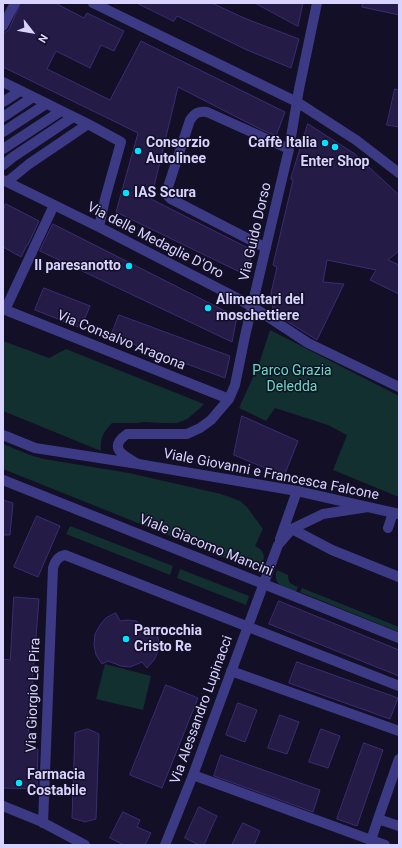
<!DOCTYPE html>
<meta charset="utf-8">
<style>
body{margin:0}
#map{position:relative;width:402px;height:848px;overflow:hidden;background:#130f26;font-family:Roboto,sans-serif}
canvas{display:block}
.frame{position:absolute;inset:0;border:4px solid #d9d4ff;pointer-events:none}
.north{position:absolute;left:12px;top:12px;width:40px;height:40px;-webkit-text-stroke:3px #130f26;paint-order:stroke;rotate:121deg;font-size:11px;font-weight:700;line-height:16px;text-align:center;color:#d9d4ff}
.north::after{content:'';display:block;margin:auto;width:14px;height:18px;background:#d9d4ff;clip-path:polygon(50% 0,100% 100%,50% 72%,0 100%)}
</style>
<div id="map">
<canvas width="402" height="848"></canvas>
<div class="frame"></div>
<div class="north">N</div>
</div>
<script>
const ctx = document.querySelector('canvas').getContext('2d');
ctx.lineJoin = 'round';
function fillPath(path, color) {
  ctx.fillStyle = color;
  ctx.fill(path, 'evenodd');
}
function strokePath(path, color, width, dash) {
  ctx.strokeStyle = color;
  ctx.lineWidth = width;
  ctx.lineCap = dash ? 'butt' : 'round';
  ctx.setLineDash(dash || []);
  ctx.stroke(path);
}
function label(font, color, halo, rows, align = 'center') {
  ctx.font = font + ' Roboto,sans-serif';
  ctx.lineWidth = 3;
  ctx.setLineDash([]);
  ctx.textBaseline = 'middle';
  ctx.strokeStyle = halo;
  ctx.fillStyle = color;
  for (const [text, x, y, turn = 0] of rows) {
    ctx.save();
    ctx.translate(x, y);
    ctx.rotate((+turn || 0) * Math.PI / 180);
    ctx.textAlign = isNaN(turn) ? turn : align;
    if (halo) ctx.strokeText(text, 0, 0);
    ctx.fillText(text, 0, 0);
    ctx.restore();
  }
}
const green = new Path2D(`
 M270 330 399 396V497L333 470 347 435 328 425 275 408 266 421 239 408 259 364Z
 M3 341 49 358 66 349 204 404 198 410 187 419 177 423H164L143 422 137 423H112C103 433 100 438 101 451L3 411Z
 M3 444 30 455 44 459 129 473 221 494 240 501 247 507 263 529 255 546C257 547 259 548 261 550 268 558 261 569 250 568L3 469Z
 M70 526 173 566 170 575 66 534Z
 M180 569 249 596 246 605 177 578Z
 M277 570 288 575C288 583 291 584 298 587L296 592C285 587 272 586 277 570Z
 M302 588 399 627V632L300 592Z
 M105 664 151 676 143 710 96 699Z`);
const building = new Path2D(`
 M21 3H55L84 18 87 13 124 31 114 51 101 45 90 68 56 51 47 69 110 100 141 41 285 112 276 136 260 129 178 87 151 199 252 250 248 276 116 212 138 133 3 67V32H6L9 29Z
 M137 3H212L244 18 299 39 291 68 247 50 177 16 174 21Z
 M255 3H303L298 26Z
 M363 3H399V15L362 7Z
 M395 89 399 90V127L387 125Z
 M308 124 355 154 399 195V251L388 260 399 265V294L370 280 376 270 327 260 323 282 344 284 317 340 277 315 273 310 271 293 277 267 273 265 293 180 291 179Z
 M6 204 39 221 28 245H27L21 257 3 247V210Z
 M53 224 237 317 232 342 40 251Z
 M44 288 90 306 81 328 35 310Z
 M119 315 230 356 225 378 111 336Z
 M242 416 298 441 284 476 234 455Z
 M3 500 13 503 10 535H3Z
 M37 516 60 526 38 577 14 567Z
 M14 597 39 599 27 749H38L37 789 3 788V659L10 660Z
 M279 601 399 650V676L269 624Z
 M116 613 120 621 128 620 136 621 143 626 150 636 157 635 159 641 157 654 154 660 147 668 142 662 130 667 121 666 108 661 102 664 96 655 94 645 95 634 100 625 106 618Z
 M297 662 398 698 390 719 289 683Z
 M166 685 198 698 162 788 130 775Z
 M238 703 257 710 245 742 226 735Z
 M280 715 299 722 287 754 268 748Z
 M88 729 99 734 96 819 85 822 72 818 75 733Z
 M321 729 340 736 328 768 309 762Z
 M364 743 383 750 357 826 337 819Z
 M221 755 320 790 313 812 214 776Z
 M199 807 217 816 204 845H199L185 838Z
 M123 812 140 820 137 827 151 833 145 845H124L110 838Z
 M243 823 260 831 254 845H232Z`);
const minor = new Path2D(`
 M93 3 297 102 356 140 399 173
 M3 26 15 3
 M3 82 88 124 121 142 105 199 99 227
 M3 102 20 91
 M3 117 33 97
 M3 132 46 104
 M3 149 61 111
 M3 165 13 157 73 117
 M3 180 99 227 233 296 253 307 308 343 399 387
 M7 182 29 164 88 124
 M266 248 171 199C167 196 167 195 167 190L190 120C195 113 198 111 207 112L289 149
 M3 309 229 399
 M5 310 54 205
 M3 435 35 448 138 464 297 491 399 514
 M138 464C124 456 107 448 127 434H187L200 428 211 420 229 399 235 385 245 336 289 149 299 89 317 3
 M3 480 399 638
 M388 528 393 513
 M292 529 332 550 399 577
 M280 539 297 491
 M231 671 399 731
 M193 775 371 840
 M3 806 40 821 85 845
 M378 819 399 759
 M43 823 53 568C55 561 58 556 65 555L399 686
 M165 845 193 775 278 545 292 529 323 514 368 507
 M385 845 371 840 378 819 399 826`);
const markers = [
 [325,143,4,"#00e5ff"],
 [335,147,4,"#00e5ff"],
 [138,151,4,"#00e5ff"],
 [126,193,4,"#00e5ff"],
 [129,266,4,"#00e5ff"],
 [208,308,4,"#00e5ff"],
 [126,639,4,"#00e5ff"],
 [19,783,4,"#00e5ff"]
];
const poiNames = [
 ["Consorzio",146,143],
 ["Autolinee",146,159],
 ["Caffè Italia",317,143,"right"],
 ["Enter Shop",335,162,"center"],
 ["IAS Scura",134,193],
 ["Il paresanotto",121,266,"right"],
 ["Alimentari del",216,300],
 ["moschettiere",216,316],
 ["Parrocchia",134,631],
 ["Cristo Re",134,647],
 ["Farmacia",27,775],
 ["Costabile",27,791]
];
const streetNames = [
 ["Via Guido Dorso",256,232,-77],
 ["Via delle Medaglie D'Oro",155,241,27],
 ["Via Consalvo Aragona",121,341,22],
 ["Viale Giovanni e Francesca Falcone",271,475,11],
 ["Viale Giacomo Mancini",206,546,22],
 ["Via Giorgio La Pira",34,695,-88],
 ["Via Alessandro Lupinacci",202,710,-70]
];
const parkNames = [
 ["Parco Grazia",292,371],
 ["Deledda",292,387]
];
fillPath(green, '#12302f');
fillPath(building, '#241b47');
strokePath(building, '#3b2d73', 1);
strokePath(minor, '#3d3a85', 10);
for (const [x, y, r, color] of markers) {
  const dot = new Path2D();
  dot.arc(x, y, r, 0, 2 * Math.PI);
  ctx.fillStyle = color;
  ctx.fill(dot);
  strokePath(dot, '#130f26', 1.5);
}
label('bold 14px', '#d9d4ff', '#130f26', poiNames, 'left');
label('14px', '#d9d4ff', '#130f26', streetNames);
label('14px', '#5fe0c0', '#130f26', parkNames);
</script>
